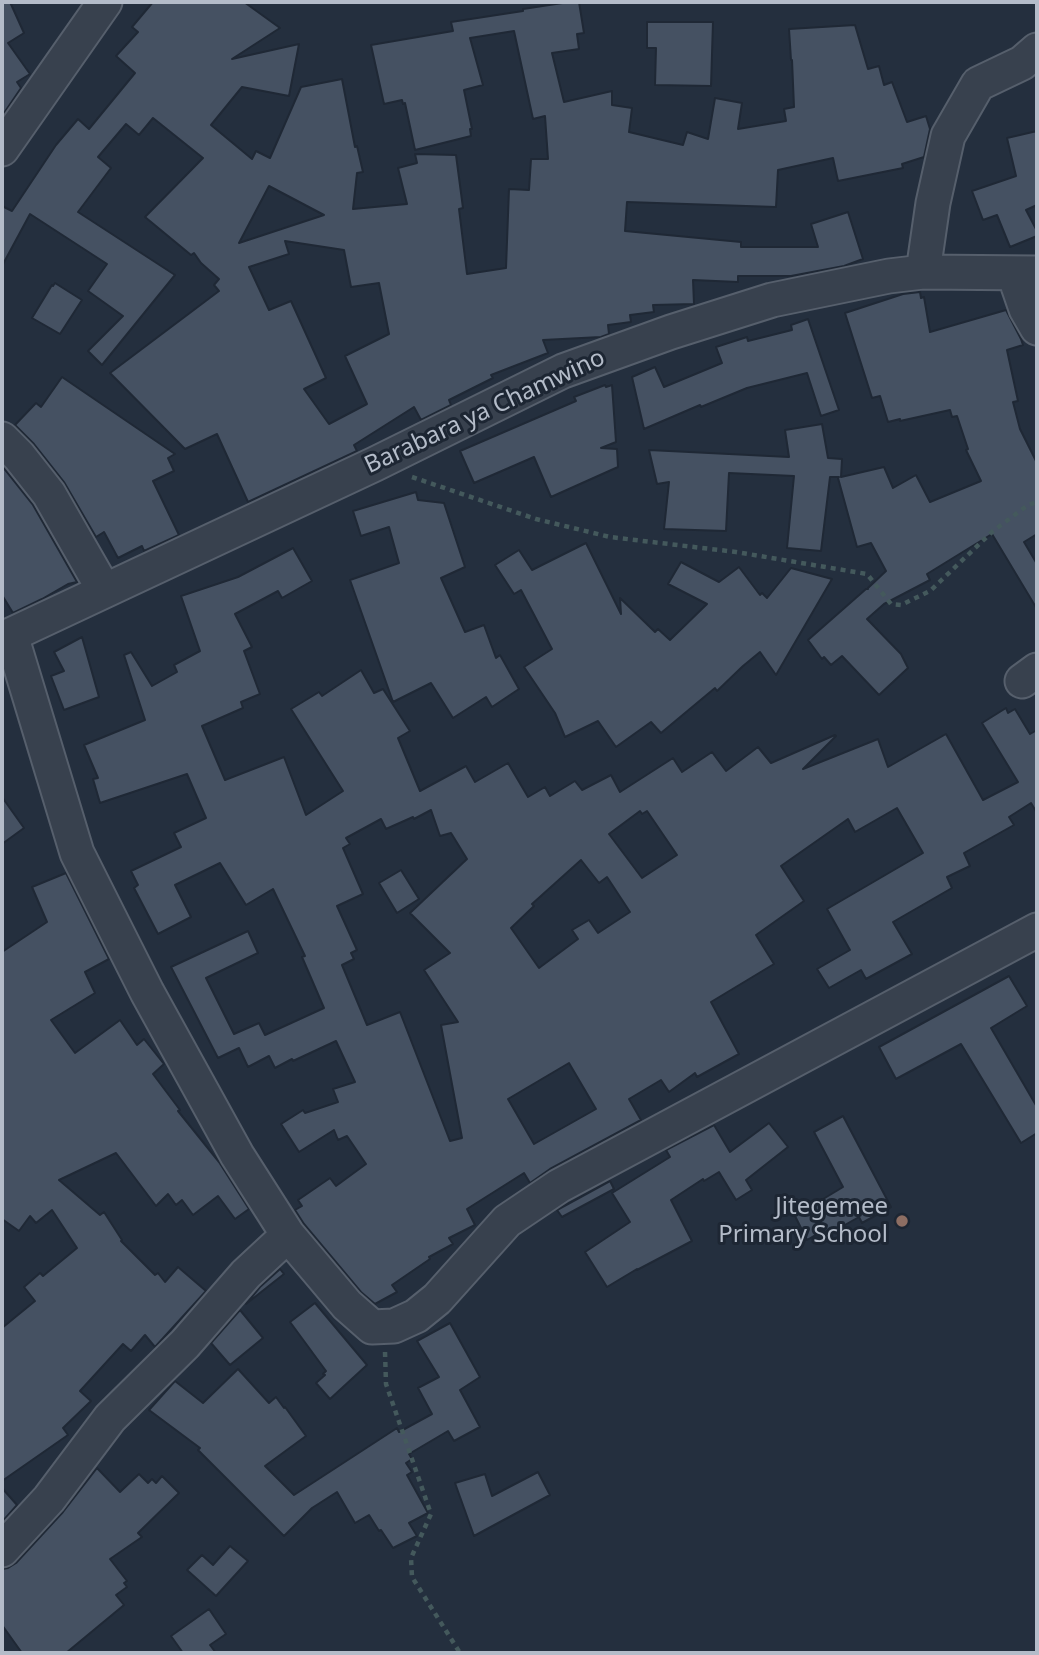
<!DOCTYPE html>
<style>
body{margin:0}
#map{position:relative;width:1039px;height:1655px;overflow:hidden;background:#242f3e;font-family:"Noto Sans",sans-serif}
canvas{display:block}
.frame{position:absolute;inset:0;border:4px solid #b4bcc9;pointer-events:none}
</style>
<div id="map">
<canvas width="1039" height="1655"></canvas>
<div class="frame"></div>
</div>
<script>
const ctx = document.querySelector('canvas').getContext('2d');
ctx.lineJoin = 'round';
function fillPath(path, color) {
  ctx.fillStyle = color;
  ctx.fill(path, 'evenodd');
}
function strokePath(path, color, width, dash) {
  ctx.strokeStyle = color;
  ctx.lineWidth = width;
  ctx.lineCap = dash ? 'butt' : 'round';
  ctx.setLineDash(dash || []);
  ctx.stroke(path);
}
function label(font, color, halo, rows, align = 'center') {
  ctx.font = font + ' "Noto Sans",sans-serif';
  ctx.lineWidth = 6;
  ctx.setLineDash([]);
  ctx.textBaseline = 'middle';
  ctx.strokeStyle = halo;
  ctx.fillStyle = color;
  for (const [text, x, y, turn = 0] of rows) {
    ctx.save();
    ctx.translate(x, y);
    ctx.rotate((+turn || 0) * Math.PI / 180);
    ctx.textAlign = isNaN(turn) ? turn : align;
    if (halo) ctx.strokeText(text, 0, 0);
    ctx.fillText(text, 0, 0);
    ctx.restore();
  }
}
const building = new Path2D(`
 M2 2H10L24 33 8 43 30 74 17 82 21 88 2 116Z
 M153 2H244L280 28 232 59 299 44 289 96 242 87 211 125 252 159 256 151 270 158 301 87 342 79 355 147 357 146 363 172 357 173 353 209 407 204 398 168 417 163 415 154 456 155 463 208 459 209 467 274 506 268 509 189 529 190 531 159H548L545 116 533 119 514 31 470 38 483 85 464 90 472 129H470L471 136 415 150 405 103 403 104 402 100 384 104 371 45 453 31 451 22 523 11V9L569 2H579L584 33 577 34 579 49 552 53 564 102 612 91V105L632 108 629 132 683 145 687 132 708 139 715 98 742 103 738 129 786 121 784 109 794 107 792 60H791L789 29 855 25 868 69 879 66 884 85 892 82 907 122 926 116 930 129 924 157 902 164 903 168 838 181 833 158 778 170 776 207 627 202 625 231 741 242V247H818L811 224 848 212 863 259 844 266 791 276H738V282L693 280 694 304 653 305 654 312 630 315 631 322 608 325 609 334 601 337 543 340 548 353 491 375 493 378 449 400 451 405 421 420 414 407 354 445 357 451 248 502 217 434 185 449 110 373 219 291 214 285 219 279 201 263 194 253 191 255 145 217 203 158 153 118 139 135 126 124 98 157 111 168 78 212 175 275 102 365 88 351 123 316 88 291 107 264 30 214 2 266V206L12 211 56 145 78 119 89 129 135 73 116 56 138 32 132 27ZM269 186 324 215 239 243ZM285 241 344 250 351 287 379 283 389 334 345 356 367 404 329 424 304 389 326 378 291 301 269 310 249 267 289 254Z
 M647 22H713L711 86 655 85 656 48H647Z
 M1037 131V205L1026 210 1037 231V236L1010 247 997 215 983 220 972 191 1016 176 1007 138Z
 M55 283 82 300 60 334 32 318 52 285 53 286Z
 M920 292 921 298 924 297 930 332 1006 310 1021 339 1023 345 1007 350 1018 401 1013 402 1020 429 1037 463V534L1024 542 1037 564V609L992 534 927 574 930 580 884 604 867 619 901 654 908 668 879 695 842 656 831 665 824 657 822 659 808 640 866 589H868V588L886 571 871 543 857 547 838 478 839 477H830L821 551 787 548 794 476 729 473 726 531 664 529 669 482 657 484 649 450 789 457 785 430 822 424 828 458 842 459 841 477 884 467 893 488 916 475 930 502 981 481 966 450 968 449 957 416 952 417 950 410 900 421V419L888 422 880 396 872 398 845 313 903 294Z
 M808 319 839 410 821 416 807 373 747 388 701 407 700 405 644 429 632 377 655 367 664 387 722 363 716 347 747 337 748 341 792 330 791 325Z
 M62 377 175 454 168 458 174 471 153 481 179 535 144 551 142 546 118 558 104 532 96 537 64 482 34 444 15 425 36 403 41 407Z
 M605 385 606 387 612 385 616 442 601 448 617 449 618 467 551 497 534 457 474 483 460 451 576 401 574 397Z
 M2 466 33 505 77 582 68 584 42 599 13 613 2 595Z
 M416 492 418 500 444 503 465 567 441 578 465 632 484 625 496 658 500 655 519 689 492 707 486 697 453 718 431 683 393 702 350 580 399 563 389 527 361 536 353 511Z
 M586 543 621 614 620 598 655 632 658 629 670 640 707 604 668 584 681 562 719 582 739 567 760 595 762 593 767 598 791 568 832 579 776 675 760 652 743 666 717 691 715 688 661 733 651 722 616 747 598 721 565 737 555 713 524 667 552 649 521 590 514 594 495 565 519 550 532 570Z
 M293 548 312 581 282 598 278 591 235 614 252 647 244 651 260 694 241 702 243 708 202 726 225 780 284 757 306 815 343 791 291 709 319 692 322 696 361 670 374 693 383 689 410 731 398 738 420 791 466 766 475 782 508 763 528 797 545 787 550 796 575 781 582 790 611 775 620 792 673 758 682 772 712 752 726 771 758 747 771 763 835 735 836 736 803 769 878 739 888 767 946 734 983 800 1018 782 982 723 1006 708 1008 713 1015 709 1030 734 1037 730V813L1031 803 1009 817 1014 825 964 853 970 866 947 877 952 888 893 922 912 954 866 979 861 970 829 988 817 969 850 950 827 909 923 853 897 808 855 832 848 819 781 866 804 901 756 935 774 964 711 1002 739 1054 697 1077 695 1073 669 1092 661 1080 629 1099 641 1120 550 1169 530 1183 524 1173 467 1209 475 1225 449 1238 453 1244 429 1257 430 1259 392 1285 397 1292 375 1304 361 1292 304 1224 295 1210 302 1206 298 1200 330 1178 336 1186 366 1164 347 1136 338 1140 334 1130 299 1152 281 1124 303 1110 305 1113 338 1102 333 1089 355 1082 336 1041 293 1061 292 1059 275 1068 269 1056 248 1067 239 1048 218 1058 171 967 248 931 258 953 206 978 234 1034 259 1023 265 1035 324 1008 302 957 305 956 273 889 246 905 220 863 175 885 191 917 158 934 134 888 138 885 131 871 181 847 174 833 206 818 187 774 100 803 93 779 98 778 84 745 145 720 124 655 131 652 152 686 177 672 174 665 200 651 181 596 238 577ZM431 810 440 836 451 833 467 859 410 913 450 953 424 970 458 1022 441 1025 462 1138 450 1141 400 1012 367 1025 342 965 354 959 351 953 357 950 337 906 363 894 343 848 350 844 346 838 381 819 386 829 413 817 414 819ZM640 811 642 814 647 811 677 855 642 878 609 834ZM581 860 599 883 607 877 630 912 598 933 589 920 572 930 578 939 539 968 511 928 534 906 532 904ZM569 1063 596 1109 534 1144 508 1099Z
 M82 637 99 697 64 710 51 676 64 671 54 652Z
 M2 797 24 828 2 844Z
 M401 870 419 899 397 913 379 883Z
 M66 873 109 959 85 972 95 993 51 1020 75 1053 120 1020 137 1045 144 1039 164 1064 153 1074 180 1110 178 1111 219 1162 249 1209 235 1219 218 1196 193 1215 182 1200 176 1205 168 1194 156 1206 116 1153 59 1180 100 1215 104 1212 122 1240 121 1241 155 1275 158 1273 165 1282 178 1267 206 1291 155 1347 145 1335 131 1351 123 1344 80 1391 91 1401 63 1428 68 1435 2 1481V1328L35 1301 24 1287 40 1273 43 1276 77 1248 52 1210 36 1223 30 1216 19 1231 2 1219V952L47 922 32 887Z
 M1009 976 1027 1006 991 1028 1037 1107V1133L1021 1143 961 1044 896 1079 879 1047Z
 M843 1116 891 1207 862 1223 859 1217 827 1235 824 1230 807 1240 795 1216 843 1187 814 1132Z
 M769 1123 788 1147 746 1180 752 1190 736 1200 719 1172 704 1181 703 1179 671 1200 692 1241 637 1270V1269L607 1287 585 1252 630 1222 612 1193 670 1157 666 1150 714 1125 730 1152Z
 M610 1181 614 1189 562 1217 557 1210Z
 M280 1269 284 1274 246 1304 260 1287Z
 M315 1303 367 1365 330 1399 316 1383 325 1375 323 1374 326 1371 290 1322Z
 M240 1310 263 1338 230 1365 211 1343Z
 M450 1323 480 1377 460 1390 480 1427 454 1441 448 1431 409 1454 412 1459 406 1463 412 1472 407 1475 428 1513 409 1523 417 1536 393 1548 381 1530 379 1531 369 1515 355 1523 337 1492 312 1508 284 1536 198 1450 200 1448 149 1410 175 1381 203 1403 238 1369 269 1403 276 1397 284 1408 285 1407 306 1436 265 1466 294 1495 397 1428 399 1432 432 1414 418 1388 439 1377 417 1341Z
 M97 1468 120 1492 139 1474 148 1483 152 1479 156 1483 162 1476 179 1493 138 1533 142 1537 110 1559 127 1581 124 1583 127 1587 116 1595 124 1605 66 1653H22L2 1625V1569L8 1568 16 1563 63 1512Z
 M538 1472 550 1495 474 1536 455 1483 485 1474 492 1496Z
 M2 1488 17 1505 2 1522Z
 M230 1546 248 1561 216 1596 187 1570 202 1555 213 1565Z
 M209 1609 226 1634 210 1645 216 1653H183L171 1636Z`);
const path = new Path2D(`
 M412 477 536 519 610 537 736 552 867 574 891 604 901 605 930 591 993 531 1028 505 1037 502
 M385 1352 386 1384 431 1514 411 1558 412 1577 460 1653`);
const minor = new Path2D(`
 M2 149 105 2
 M923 272 933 203 948 136 978 84 1022 63 1037 50
 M1014 274 1026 309 1037 328
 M2 439 19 456 49 494 104 590
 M11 635 77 853 147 992 237 1155 288 1235 347 1305 372 1327 394 1326 416 1316 437 1299 507 1221 559 1186 1037 930
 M2 639 375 464 563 371 671 332 772 300 889 276 923 272 1037 273
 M1022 681 1037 670
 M2 1550 49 1499 110 1418 185 1344 246 1274 288 1235`);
const markers = [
 [902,1221,7,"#8d6e63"]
];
const streetNames = [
 ["Barabara ya Chamwino",485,412,-25]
];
const poiNames = [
 ["Jitegemee",888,1207],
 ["Primary School",888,1235]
];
fillPath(building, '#455162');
strokePath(building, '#1f2835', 2);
strokePath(minor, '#565f6c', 37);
strokePath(path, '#44595c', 4.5, [5, 5]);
strokePath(minor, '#38414e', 33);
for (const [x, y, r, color] of markers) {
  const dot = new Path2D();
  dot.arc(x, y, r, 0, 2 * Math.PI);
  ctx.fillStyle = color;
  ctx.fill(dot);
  strokePath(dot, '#1d2633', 2.5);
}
label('24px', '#b4bcc9', '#1d2633', streetNames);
label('24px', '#b4bcc9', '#1d2633', poiNames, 'right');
</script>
